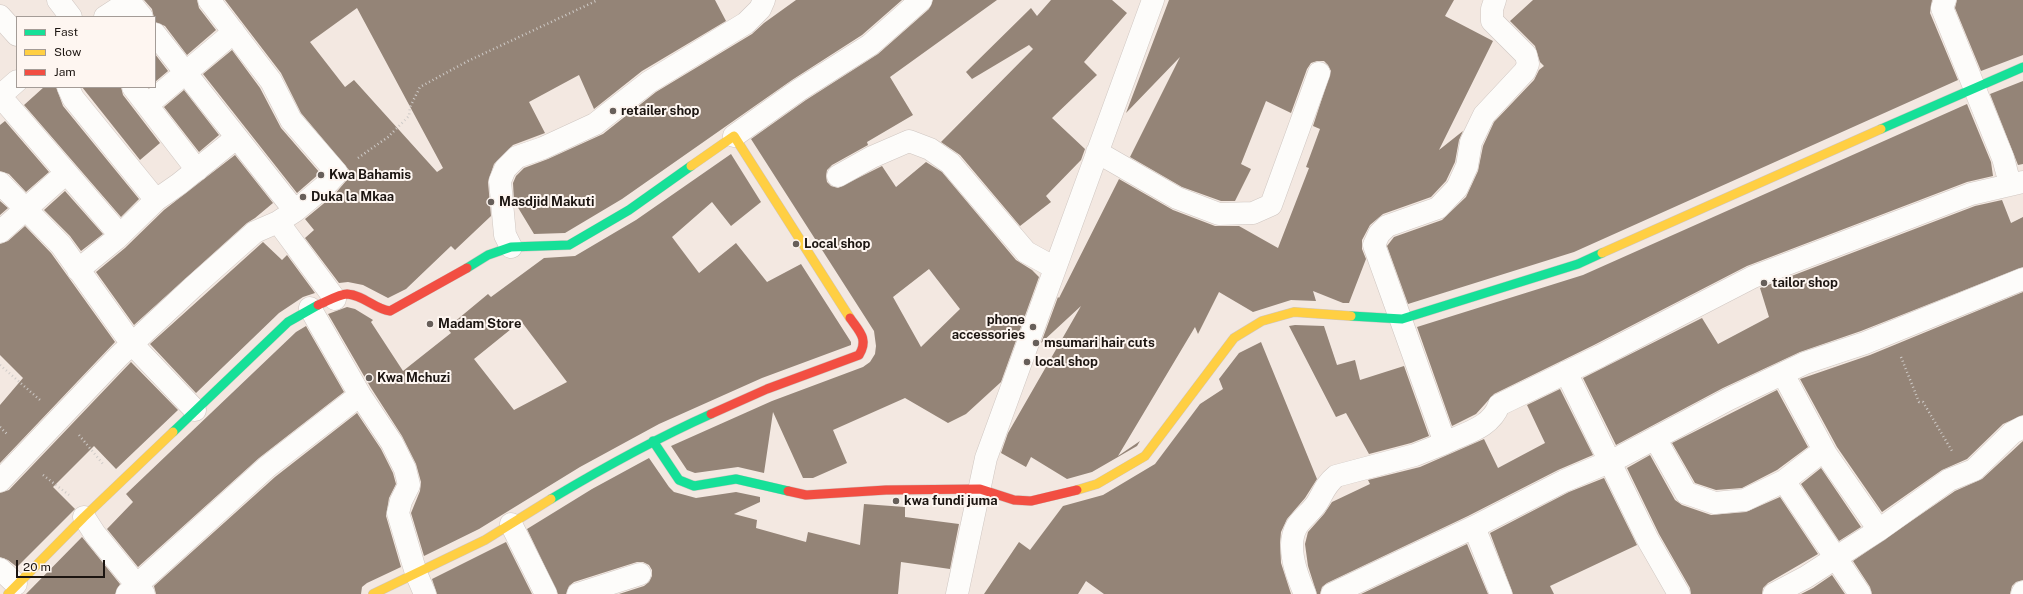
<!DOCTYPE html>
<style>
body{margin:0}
#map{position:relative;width:2023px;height:594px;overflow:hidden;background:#f3e8e1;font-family:"Public Sans",sans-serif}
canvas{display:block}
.legend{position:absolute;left:16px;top:16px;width:140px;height:72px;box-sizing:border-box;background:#fef6f1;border:1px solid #a49c97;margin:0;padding:5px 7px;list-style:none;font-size:12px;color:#1c1511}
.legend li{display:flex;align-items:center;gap:8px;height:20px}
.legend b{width:20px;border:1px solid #a49c97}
.scale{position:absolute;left:16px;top:560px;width:89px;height:18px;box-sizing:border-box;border:2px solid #1c1511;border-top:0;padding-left:5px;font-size:12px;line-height:14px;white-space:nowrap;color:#1c1511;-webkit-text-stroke:3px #fef6f1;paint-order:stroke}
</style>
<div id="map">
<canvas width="2023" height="594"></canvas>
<ul class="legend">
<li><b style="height:5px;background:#16e098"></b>Fast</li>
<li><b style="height:5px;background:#ffcf43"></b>Slow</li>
<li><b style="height:5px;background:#f24e42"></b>Jam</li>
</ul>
<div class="scale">20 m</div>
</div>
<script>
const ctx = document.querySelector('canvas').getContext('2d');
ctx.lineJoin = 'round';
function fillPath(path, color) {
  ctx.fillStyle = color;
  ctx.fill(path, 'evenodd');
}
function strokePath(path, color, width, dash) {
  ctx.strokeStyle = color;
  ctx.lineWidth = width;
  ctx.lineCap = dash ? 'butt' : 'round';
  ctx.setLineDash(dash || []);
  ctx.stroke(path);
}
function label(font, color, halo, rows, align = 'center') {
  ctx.font = font + ' "Public Sans",sans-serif';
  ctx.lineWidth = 4;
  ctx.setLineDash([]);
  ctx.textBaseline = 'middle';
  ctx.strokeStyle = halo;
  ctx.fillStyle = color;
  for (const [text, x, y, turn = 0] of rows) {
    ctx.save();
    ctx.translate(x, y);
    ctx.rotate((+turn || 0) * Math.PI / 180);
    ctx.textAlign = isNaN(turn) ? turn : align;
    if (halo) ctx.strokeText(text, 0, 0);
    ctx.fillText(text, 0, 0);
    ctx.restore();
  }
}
const building = new Path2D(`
 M144 0H197L199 8 216 30 187 55 165 26 155 22 152 9Z
 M225 0H715L726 21 642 71 594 109 579 75 529 102 545 133 513 145 494 164 488 182 491 216 455 250 451 246 406 289 388 298 363 285 348 282 339 283 305 238 314 230 305 219 334 195 346 181 349 176V170L301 113 281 73ZM357 8 443 168 437 172 354 80 345 87 310 42Z
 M796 0H902L862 35 792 80 622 199 565 233 534 234 514 201 513 183 516 176 524 168 548 159 603 134 656 92 752 34 764 23Z
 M933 0H997L890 77 913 115 867 142 868 145 832 165 827 170 826 176 827 182 831 186 838 188 882 166 896 187 926 162 942 172 1016 260 1032 270 1039 277 1001 382 966 414 948 423 905 398 833 430 847 463 813 478H803L773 412 764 473 738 467 695 473 687 470 671 446 772 401 863 367 870 362 875 354 876 346 874 331 751 139 806 100 878 54 929 9ZM929 269 960 309 921 347 893 297Z
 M1051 0H1112L1127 13 1084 62 1097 75 1052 118 1085 149 1081 160 1046 196 1051 202 1020 226 960 155 941 142 1033 49 1029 45 972 79 966 72 1031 8 1037 16Z
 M1169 0H1454L1445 16 1493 41 1439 150 1463 131 1459 140 1455 162 1446 181 1431 197 1383 214 1370 225 1362 240V249L1366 259 1349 303H1343L1313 291 1316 301 1291 300 1253 312 1219 292 1198 334 1195 327 1118 456 1140 441 1137 446 1092 472 1067 479 1031 457 1026 467 1001 453 1008 433 1081 306 1041 343 1058 297 1059 298 1119 179 1173 210 1215 226H1239L1278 248 1309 168 1306 167 1320 129 1313 126 1331 71 1328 65 1324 61H1317L1311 63 1307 69 1291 113 1266 101 1241 164 1251 169 1235 201H1221L1182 187 1130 157 1180 57 1126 113Z
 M1533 0H1932L1930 13 1958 80 1574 252 1408 304 1387 246 1394 237 1442 220 1466 197 1478 171 1483 146 1494 122 1534 80 1539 70 1544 66 1540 62 1535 46 1510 21Z
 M1957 0H2023V55L1981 71 1955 8Z
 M232 50 260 88 281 128 320 173 297 193 203 74Z
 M155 54 168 71 155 82Z
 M2023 81V164L2018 165 1990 94Z
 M44 87H56L63 106 139 199 121 217 24 105Z
 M82 87H121L123 95 160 143 140 160Z
 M184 90 219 135 199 152 164 107Z
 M1967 104 1991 162 1993 176 1967 182 1747 266 1594 345 1494 394 1476 414 1452 426 1417 327 1583 275Z
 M5 121 49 172 26 192 9 174 0 171V125Z
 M731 154 761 202 731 226 712 202 672 237 699 273 736 243 767 282 801 264 851 342V345L762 378 659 424 580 467 479 529 424 556 411 513 420 491 421 482 416 464 402 436 371 388 328 314 347 307 355 309 373 320 371 322 403 371 451 333 447 328 488 294 491 297 544 258 575 256 636 220ZM521 321 567 382 514 410 474 359Z
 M235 155 273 203 255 218 247 223 134 325 96 272 125 248 164 210Z
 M65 191 103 234 81 251 70 236 44 210Z
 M2002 200 2011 223 2023 217V267L1861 331 1800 352 1723 388 1616 445 1583 378 1702 318 1718 344 1769 317 1760 288 1975 206Z
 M0 201 8 208 0 215Z
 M25 226 51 253 115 342 0 463V405L23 378 0 355V244L8 241Z
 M263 242 282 260 287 255 315 293 303 297 279 313 196 393 150 344Z
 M2023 292V415L2003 424 1967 459 1942 470 1882 512 1837 447 1800 379 1870 355Z
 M1295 325 1324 326 1337 365 1355 360 1360 380 1404 366 1429 436 1411 443 1369 454 1346 413 1336 417 1289 326Z
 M306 326 344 392 259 458 138 567 107 529 133 502 126 494 296 332Z
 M1261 342 1317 479 1305 498 1287 519 1281 532 1280 543 1281 563 1291 594H1104L1086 581 1078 594H984L1019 542 1030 550 1063 506 1103 495 1155 464 1200 404 1223 389 1219 379 1239 353Z
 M131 362 178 410 116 469 94 446 53 487 75 509 17 567 8 560 0 557V493L9 490Z
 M1560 389 1593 455 1558 470 1468 516 1327 583 1322 587 1320 594H1317L1308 566 1305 544 1308 532 1324 514 1332 502 1370 484 1368 480 1420 467 1484 439 1498 468 1545 443 1527 405Z
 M1777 390 1808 447 1777 470 1742 488 1716 490 1695 483 1672 443Z
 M357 413 381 449 393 473 396 484 389 498 386 516 401 567 367 583 362 587 361 594H156L154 586 275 477Z
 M2023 441V580L2016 582 2012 586 2010 594H1872L1870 587 1853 561 1955 491 1982 479Z
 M1650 455 1675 500 1682 505 1711 515 1746 512 1780 497 1818 554 1768 583 1763 588 1762 594H1691L1690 588 1659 534 1627 468Z
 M649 458 669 487 674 492 696 498 736 492 760 497V502L734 514 757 520 756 528 806 542 808 532 860 545 864 504 905 507V517L959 524 950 569 901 562 898 594H619L644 586 649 582 652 576V570L649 565 643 562H637L574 582 569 586 566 594H558L527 529 592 489Z
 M1821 468 1861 527 1839 541 1801 484Z
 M1604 478 1637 545 1550 586 1554 594H1513L1490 533 1569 492Z
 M82 537 120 584 115 594H26Z
 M506 542 532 594H437L432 579Z
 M1467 544 1488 594H1361Z
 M1832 575 1845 594H1801L1813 588Z`);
const path = new Path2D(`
 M358 158 388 137 409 116 410 107 420 87 468 61 598 0
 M1901 357 1919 402H1923L1952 451
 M0 365 40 400
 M0 427 8 435
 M79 435 103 464
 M43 475 69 495`);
const street = new Path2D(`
 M58 0 71 17
 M128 0 142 17
 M209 0 271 81 291 120 337 173 326 185 295 211
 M1495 0 1492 9V21L1526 55 1528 64 1525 71 1484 115 1471 142 1467 166 1457 188 1438 208 1387 226 1379 234 1374 245 1445 443C1465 433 1491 428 1499 405L1600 356 1753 277 1971 194 2023 182
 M1945 0 1942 8 2003 158 2010 184
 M0 16 17 35
 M105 17 131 0
 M68 87 73 98 156 200
 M133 87 197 170
 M0 96 120 235
 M0 96 17 81
 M147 105 234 32
 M734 136 799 90 870 45 921 0
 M1097 152 1177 198 1219 214 1253 213 1271 205 1319 73
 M838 176 872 157 909 141 930 149 950 163 1026 252 1055 268
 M0 183 61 245 132 344 195 410
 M278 222 335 299
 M0 232 66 173
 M511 247 505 235 500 181 505 169 517 157 543 148 595 124 649 82 746 23 760 9 764 0
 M78 270 116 239 156 200 179 184 236 138
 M310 308 360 395 392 443 405 469 409 485 401 501 398 513 416 573 425 594
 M1566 372 1648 540 1679 594
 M1783 374 1826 454 1879 530
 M1655 438 1686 493 1715 503 1745 500 1784 481 1860 594
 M0 481 119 356 193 287 255 232 278 222 295 211 155 34
 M1784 481 1824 450
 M84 517 95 534 144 594
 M511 524 546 594
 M1474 527 1501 594
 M0 569 16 584
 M127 594 267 467 360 395
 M578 594 640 574
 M957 594 986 458 1153 0
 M1305 594C1297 576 1285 546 1297 526 1302 518 1311 512 1317 503 1324 492 1325 485 1336 476L1415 455 1445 443
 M1332 594 1474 527 1564 481 1616 459 1729 399 1805 363 1865 343 2023 279
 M1774 594 1806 577 1879 530 1949 480 1974 470 2012 433 2023 427
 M2022 594 2023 592`);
const fast = new Path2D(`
 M1881 129 2023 67
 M467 268 488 255 511 247 569 245 629 210 691 166
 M1351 316 1402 319 1578 264 1602 253
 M173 432 288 322 318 305
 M653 441 679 480 694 486 736 479 788 491
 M551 499C603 468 655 439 711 414`);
const slow = new Path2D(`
 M691 166 734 136 850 318
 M1602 253 1881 129
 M1077 490 1097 484 1145 456 1234 338 1262 321 1294 312 1351 316
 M8 594 84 517 173 432
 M373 594 485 540 551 499`);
const jam = new Path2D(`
 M318 305C326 302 339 294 347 294 364 295 374 309 390 311L467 268
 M711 414 767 389 859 355C869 339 859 331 850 318
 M788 491 806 495 886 490 980 489 1014 500 1031 501 1077 490`);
const markers = [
 [613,111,4,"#675f5a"],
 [321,175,4,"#675f5a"],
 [303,197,4,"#675f5a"],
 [491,202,4,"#675f5a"],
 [796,244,4,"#675f5a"],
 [1764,283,4,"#675f5a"],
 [430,324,4,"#675f5a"],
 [1033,327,4,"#675f5a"],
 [1036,343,4,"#675f5a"],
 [1027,362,4,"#675f5a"],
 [369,378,4,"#675f5a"],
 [896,501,4,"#675f5a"]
];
const poiNames = [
 ["retailer shop",621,111],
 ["Kwa Bahamis",329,175],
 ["Duka la Mkaa",311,197],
 ["Masdjid Makuti",499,202],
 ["Local shop",804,244],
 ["tailor shop",1772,283],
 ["phone",1025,320,"right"],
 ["accessories",1025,335,"right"],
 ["Madam Store",438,324],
 ["msumari hair cuts",1044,343],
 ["local shop",1035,362],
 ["Kwa Mchuzi",377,378],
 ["kwa fundi juma",904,501]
];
fillPath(building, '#948477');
strokePath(street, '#cfc6c1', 23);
strokePath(fast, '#cfc6c1', 10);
strokePath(slow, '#cfc6c1', 10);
strokePath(jam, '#cfc6c1', 10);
strokePath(path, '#cfcbc8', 2.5, [1, 3]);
strokePath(street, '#fdfcfa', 22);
strokePath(fast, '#16e098', 9);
strokePath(slow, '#ffcf43', 9);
strokePath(jam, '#f24e42', 9);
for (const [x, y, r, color] of markers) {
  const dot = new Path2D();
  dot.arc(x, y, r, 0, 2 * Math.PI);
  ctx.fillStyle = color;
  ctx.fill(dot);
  strokePath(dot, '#fef6f1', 1.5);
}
label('bold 13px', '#1c1511', '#fef6f1', poiNames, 'left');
</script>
